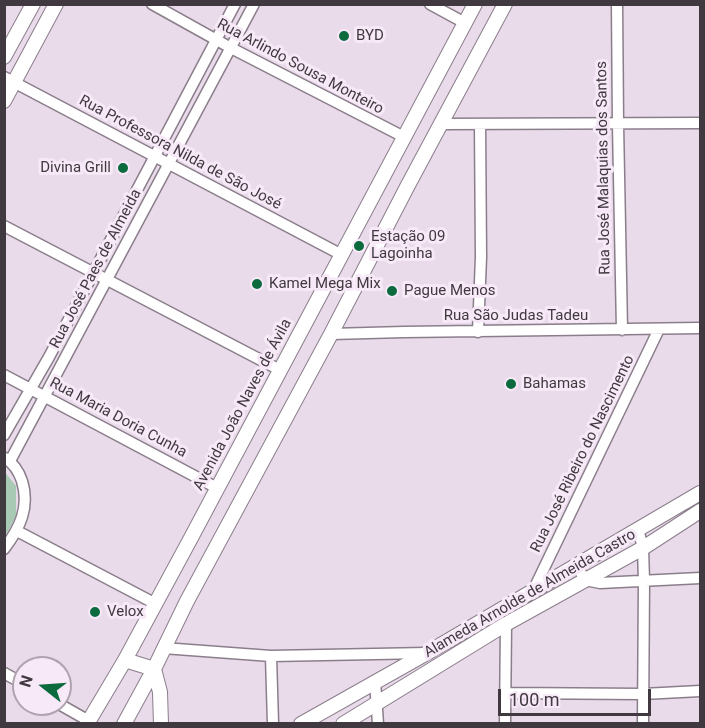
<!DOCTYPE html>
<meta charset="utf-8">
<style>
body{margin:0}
#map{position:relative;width:705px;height:728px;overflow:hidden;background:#e9dbea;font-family:Roboto,sans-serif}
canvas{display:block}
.frame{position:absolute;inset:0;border:6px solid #403a40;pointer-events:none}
.north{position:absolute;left:12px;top:656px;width:60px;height:60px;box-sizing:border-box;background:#f7e9f7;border:2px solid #aea3ae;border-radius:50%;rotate:287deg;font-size:16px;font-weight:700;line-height:24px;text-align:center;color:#403a40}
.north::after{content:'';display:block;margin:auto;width:21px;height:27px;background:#0b6a3e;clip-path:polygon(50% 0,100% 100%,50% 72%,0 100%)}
.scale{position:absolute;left:498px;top:689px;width:153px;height:27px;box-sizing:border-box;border:3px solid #403a40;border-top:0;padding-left:8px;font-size:18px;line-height:21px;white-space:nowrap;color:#403a40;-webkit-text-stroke:4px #f7e9f7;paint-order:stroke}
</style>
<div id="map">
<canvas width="705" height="728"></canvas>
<div class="frame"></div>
<div class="north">N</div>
<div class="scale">100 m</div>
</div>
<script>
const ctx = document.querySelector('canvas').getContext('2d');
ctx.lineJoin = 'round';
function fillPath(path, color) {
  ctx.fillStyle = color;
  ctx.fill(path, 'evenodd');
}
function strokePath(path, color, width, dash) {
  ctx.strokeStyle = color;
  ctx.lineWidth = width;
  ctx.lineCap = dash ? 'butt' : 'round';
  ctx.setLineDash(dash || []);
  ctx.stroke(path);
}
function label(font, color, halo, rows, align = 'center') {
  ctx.font = font + ' Roboto,sans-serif';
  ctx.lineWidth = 6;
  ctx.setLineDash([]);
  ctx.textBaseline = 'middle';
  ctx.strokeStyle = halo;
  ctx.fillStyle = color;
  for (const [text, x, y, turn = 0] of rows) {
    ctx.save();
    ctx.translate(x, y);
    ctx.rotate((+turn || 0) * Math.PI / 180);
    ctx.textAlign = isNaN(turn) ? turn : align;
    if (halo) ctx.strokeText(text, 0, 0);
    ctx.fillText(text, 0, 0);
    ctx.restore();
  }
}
const green = new Path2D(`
 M4 471 16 486V516L5 537Z`);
const minor = new Path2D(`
 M152 4 231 48 404 137
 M430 4 465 23
 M617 4 618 124 622 330
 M4 77 342 255
 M442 124 700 123
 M4 226 280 370
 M478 332 481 257 480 124
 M331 334 404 332 700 328
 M4 375 217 488
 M4 435 49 357 235 4
 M10 461 254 4
 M638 529 643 548 644 581 643 724
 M17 531 154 603
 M4 549C20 528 30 507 22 481 19 472 13 463 5 458
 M577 566 585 580 600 583 700 578
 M533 591 659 329
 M163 648 271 656 427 653
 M271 656 273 724
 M4 673 24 684
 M375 681 378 724
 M505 693 643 694 700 691
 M59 704 89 721
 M505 724 506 624`);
const major = new Path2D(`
 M4 57 33 4
 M4 101 56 4
 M125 660 154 669
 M154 669 160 692 161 724
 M87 724 125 660 192 536 475 4
 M124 724 154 669 187 601 331 334 407 187 505 4
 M301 724 427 653 700 493
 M343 724 506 624 643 548 700 511`);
const markers = [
 [344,36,6,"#0b6a3e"],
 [123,168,6,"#0b6a3e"],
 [359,246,6,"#0b6a3e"],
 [257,284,6,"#0b6a3e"],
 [392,291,6,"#0b6a3e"],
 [511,384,6,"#0b6a3e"],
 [95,612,6,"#0b6a3e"]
];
const poiNames = [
 ["BYD",356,36],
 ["Divina Grill",111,168,"right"],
 ["Estação 09",371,237],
 ["Lagoinha",371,254],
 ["Kamel Mega Mix",269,284],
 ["Pague Menos",404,291],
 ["Bahamas",523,384],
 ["Velox",107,612]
];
const streetNames = [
 ["Rua Arlindo Sousa Monteiro",300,67,28],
 ["Rua Professora Nilda de São José",180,153,28],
 ["Rua José Malaquias dos Santos",604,168,-91],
 ["Rua José Paes de Almeida",96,269,-62],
 ["Rua São Judas Tadeu",516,316],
 ["Avenida João Naves de Ávila",243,405,-62],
 ["Rua Maria Doria Cunha",118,418,28],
 ["Rua José Ribeiro do Nascimento",583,454,-64],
 ["Alameda Arnolde de Almeida Castro",530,594,-30]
];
fillPath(green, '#a8c9b3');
strokePath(minor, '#8b7e8b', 13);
strokePath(major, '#8b7e8b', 16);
strokePath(minor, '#fff', 10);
strokePath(major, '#fff', 14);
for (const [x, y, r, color] of markers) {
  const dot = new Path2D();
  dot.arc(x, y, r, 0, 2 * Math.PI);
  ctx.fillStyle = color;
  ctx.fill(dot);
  strokePath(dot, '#f7e9f7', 2);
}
label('15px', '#403a40', '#f7e9f7', poiNames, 'left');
label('15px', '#403a40', '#f7e9f7', streetNames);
</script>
